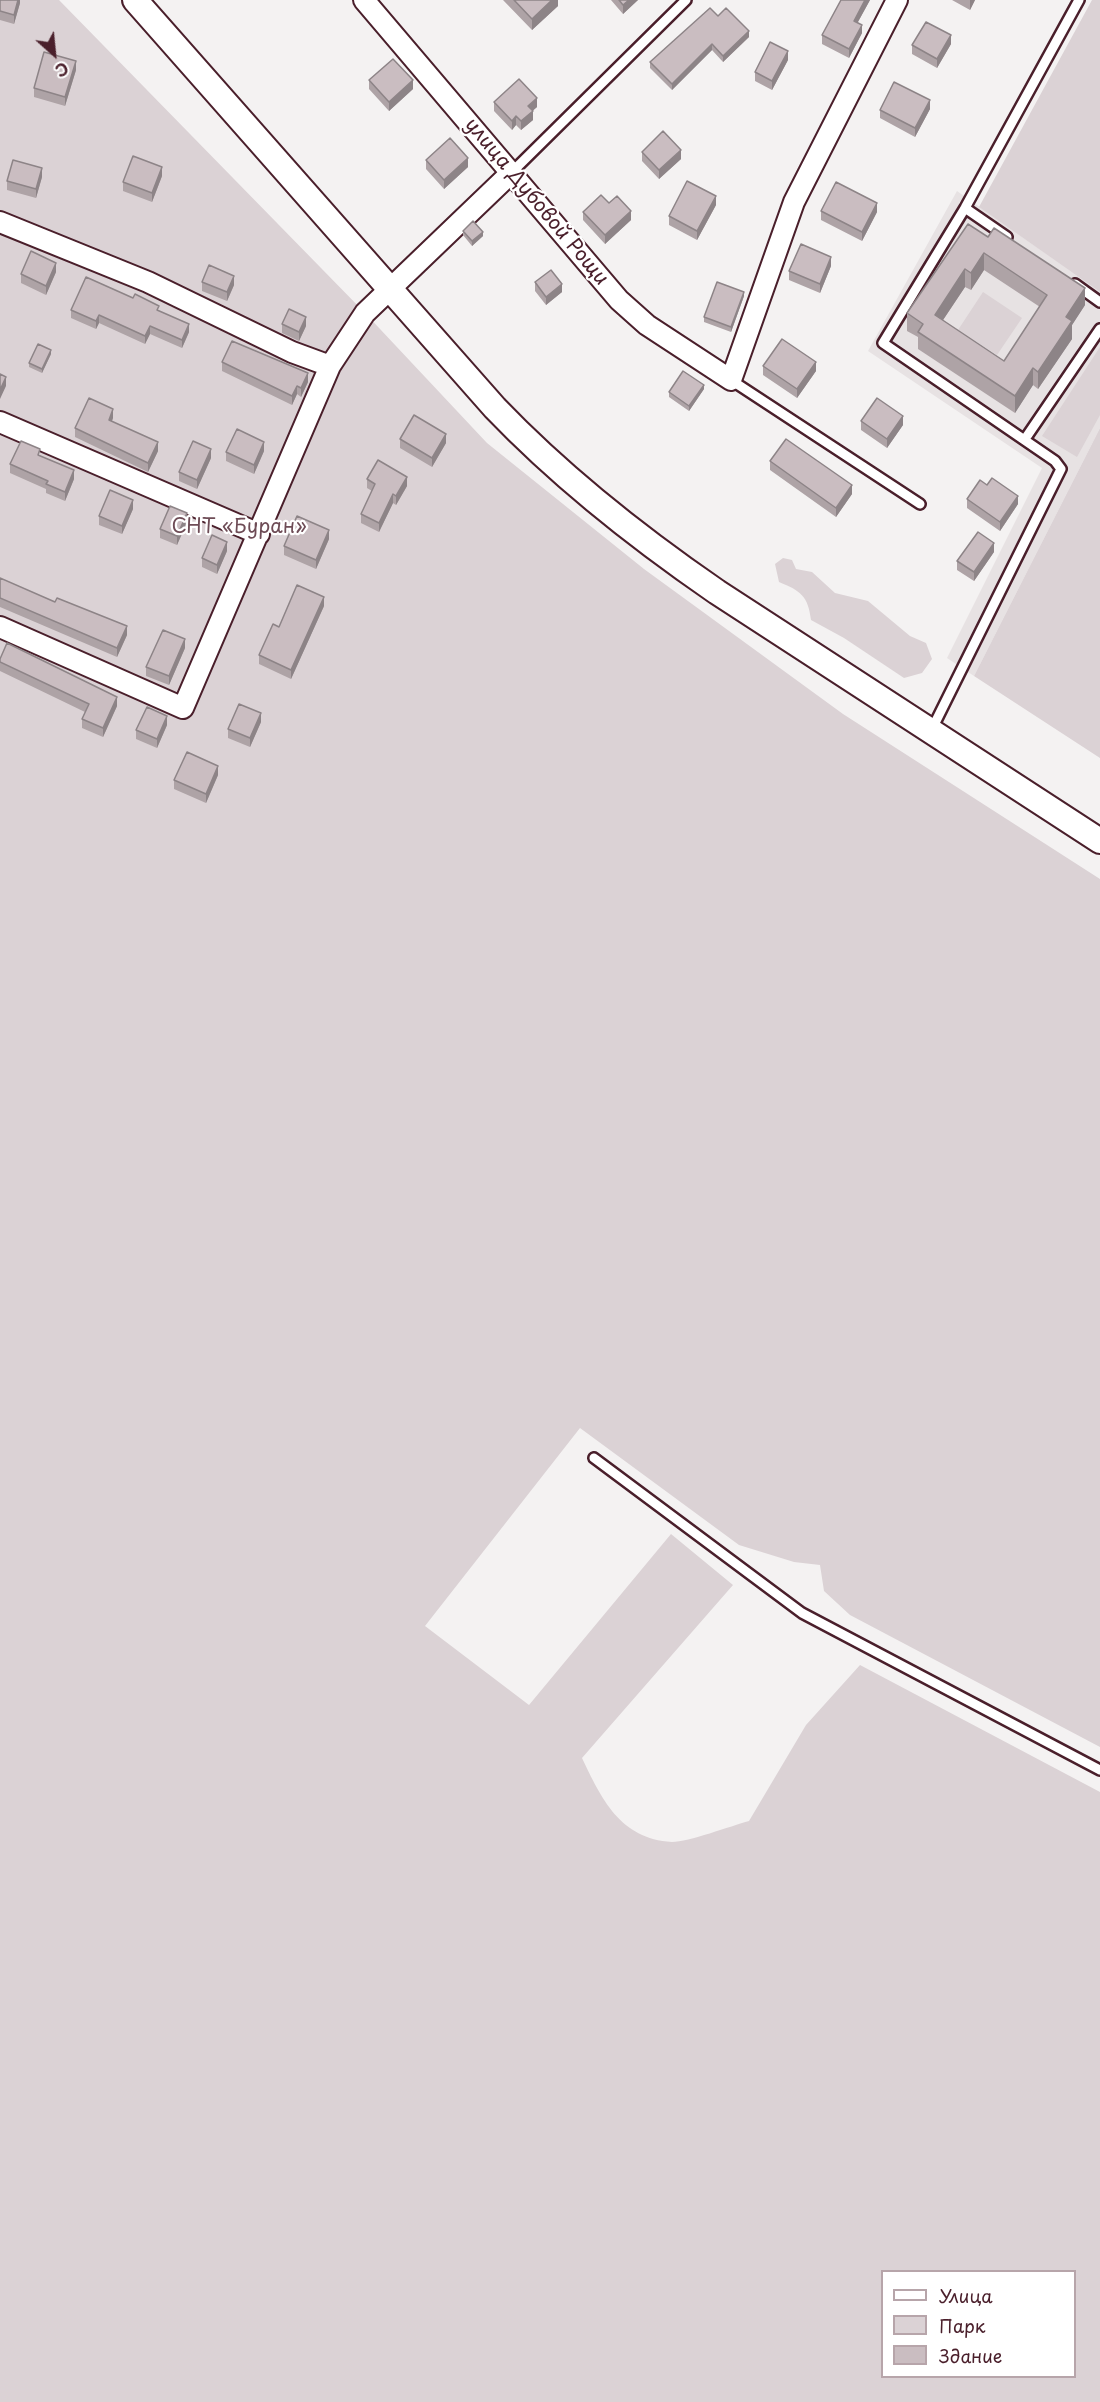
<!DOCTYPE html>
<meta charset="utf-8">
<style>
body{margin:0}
#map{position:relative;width:1100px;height:2402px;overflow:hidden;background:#f4f2f2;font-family:"Playpen Sans",sans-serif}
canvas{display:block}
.legend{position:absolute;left:881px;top:2270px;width:195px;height:108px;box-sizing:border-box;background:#fff;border:2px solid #b7a5aa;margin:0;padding:8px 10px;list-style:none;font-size:18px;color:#4a1f2b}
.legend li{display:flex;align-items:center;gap:12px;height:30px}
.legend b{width:30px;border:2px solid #b7a5aa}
.north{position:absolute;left:24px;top:24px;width:60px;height:60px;-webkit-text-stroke:4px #fff;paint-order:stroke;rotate:153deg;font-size:16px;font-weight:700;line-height:24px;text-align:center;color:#4a1f2b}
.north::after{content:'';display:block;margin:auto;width:21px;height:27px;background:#4a1f2b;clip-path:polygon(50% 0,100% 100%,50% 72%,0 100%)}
</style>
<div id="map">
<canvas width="1100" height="2402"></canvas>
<ul class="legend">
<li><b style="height:8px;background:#fff"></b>Улица</li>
<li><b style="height:16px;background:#dbd2d5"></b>Парк</li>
<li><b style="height:16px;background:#cabdc1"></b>Здание</li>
</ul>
<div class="north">С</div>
</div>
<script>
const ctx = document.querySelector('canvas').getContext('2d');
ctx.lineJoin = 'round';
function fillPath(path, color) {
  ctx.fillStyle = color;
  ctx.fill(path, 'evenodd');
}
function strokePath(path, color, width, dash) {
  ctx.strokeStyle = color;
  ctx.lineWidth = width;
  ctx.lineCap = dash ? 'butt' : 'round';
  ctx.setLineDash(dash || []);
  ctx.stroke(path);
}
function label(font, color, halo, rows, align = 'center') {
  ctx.font = font + ' "Playpen Sans",sans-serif';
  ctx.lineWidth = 4.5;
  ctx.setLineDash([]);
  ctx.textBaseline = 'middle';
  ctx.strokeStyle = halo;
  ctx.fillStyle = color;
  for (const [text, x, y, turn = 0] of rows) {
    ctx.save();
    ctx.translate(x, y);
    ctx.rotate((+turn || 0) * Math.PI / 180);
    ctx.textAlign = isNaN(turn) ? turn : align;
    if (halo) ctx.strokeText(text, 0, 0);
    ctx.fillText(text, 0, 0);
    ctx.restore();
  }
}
const built = new Path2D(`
 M957 191 1100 292V428L974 676 947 658 1042 468 868 351Z`);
const green = new Path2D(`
 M0 0H59L365 313 487 443 644 569 843 714 1100 879V1747L850 1615 824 1591 820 1565 794 1562 739 1545 580 1428 425 1626 529 1705 671 1534 733 1585 582 1758C601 1798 620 1839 672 1842 688 1842 731 1826 749 1821L806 1725 860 1665 1100 1792V2402H0ZM882 2272H1074V2376H882Z
 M1092 0H1100V292L979 207Z
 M983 292 1022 318 997 355 958 330Z
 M1100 347V415L1077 457 1042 436Z
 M1100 428V758L974 676Z
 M783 558 792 560 796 569 812 572 835 593 868 601 910 636 926 643 932 659 922 673 904 678 844 638 811 620C808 596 801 591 779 582L775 564Z`);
const service = new Path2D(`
 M512 172 686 0
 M965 208 1007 237
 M1075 284 1100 302
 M731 380 920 504
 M1025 439 1100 329
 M931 731 1061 469 1055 461 883 343 965 208 1079 0
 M594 1458 802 1613 1100 1770`);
const minor = new Path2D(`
 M364 0 619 300 647 325 731 380 794 202 897 0
 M0 222 148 282 292 352 330 366
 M0 422 259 534
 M0 627 183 708 330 366 365 313 512 172`);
const tertiary = new Path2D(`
 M135 0 495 408C562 478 637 537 717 592L1100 841`);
const wall = new Path2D(`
 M0 0H20V3L14 24 0 20Z
 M503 0H558V6L532 30Z
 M611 0H638L623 14Z
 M841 0H870L858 22 862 33 849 58 822 44V35Z
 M952 0H975L970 10Z
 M718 16 749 37 723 62 712 50 672 90 650 68V62Z
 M951 44 937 68 912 54V45Z
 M788 60 772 90 755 81V72Z
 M76 70 65 106 34 97V88Z
 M369 80 413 89 389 111 369 89Z
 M494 102 537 107 532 111 533 120 521 130 516 125 512 130 494 111Z
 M930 109 915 137 880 118V110Z
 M642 152 681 159 659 179 642 161Z
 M426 160 468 167 444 189 426 169Z
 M162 176 152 202 123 191V182Z
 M42 177 36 198 7 190V181Z
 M609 203 631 220 605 244 583 220V212Z
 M716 205 697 240 669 225V216Z
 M821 211 877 212 862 241 821 220Z
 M968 224 1085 305 1072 325V339L1038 389 1033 385 1015 413 918 349V337L907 331V313ZM984 270 1040 307 1004 361 943 320 965 287 971 290Z
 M463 231 483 236 472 246 463 235Z
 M831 266 820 293 789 280V271Z
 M56 272 46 295 21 283V274Z
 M202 282 234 285 227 301 202 291Z
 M535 282 562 292 546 305 535 291Z
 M744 296 731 332 704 322V317Z
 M71 310 159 311 189 332 182 348 150 334 145 344 99 323 96 329 71 318Z
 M282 324 306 326 299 341 282 333Z
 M51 354 42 373 29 367V363Z
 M222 362 308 382 301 397 297 394 292 405 222 371Z
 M763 366 816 371 797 398 763 375Z
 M704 389 689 411 669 397V392Z
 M113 418 112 421 158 451 148 472 75 437V428Z
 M861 421 903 425 887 448 861 430Z
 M400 439 446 443 432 467 400 448Z
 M264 451 254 474 226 461V452Z
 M40 456 74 479 65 501 46 493V489L10 473V464Z
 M211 458 197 489 179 481V472Z
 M770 461 852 494 836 517 770 470Z
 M367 479 407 486 396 505 393 503 379 532 361 523V514L372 491 367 488Z
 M987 485 1018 504 1000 531 967 508V499Z
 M133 509 122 534 99 525V516Z
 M187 522 177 545 160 538V529Z
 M329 539 316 569 284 555V546Z
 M227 551 217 574 202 567V558Z
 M994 552 974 581 957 570V561Z
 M0 578 127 635 117 657 0 607Z
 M324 606 291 679 259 664V655L279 627Z
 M185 648 169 685 146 676V667Z
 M0 659 117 706 103 737 82 728V719L85 712 0 671Z
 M261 722 250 747 228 738V729Z
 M167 725 157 748 136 739V730Z
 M218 775 206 803 174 789V780Z`);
const shadedWall = new Path2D(`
 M18 0H20V3L14 24V15Z
 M552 0H558V6L532 30V19Z
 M629 0H638L623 14V5Z
 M865 0H870L854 29V21Z
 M970 0H975L970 10Z
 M862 25V33L849 58V49Z
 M749 31V37L723 62V56Z
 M951 35V44L937 68V59Z
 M712 44V50L672 90V84Z
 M788 51V60L772 90V81Z
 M76 61V70L65 106V97Z
 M413 80V89L389 111V102Z
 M537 98V107L528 115V106Z
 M930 100V109L915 137V128Z
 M533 111V120L521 130V121Z
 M516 116V125L512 130V121Z
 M681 150V159L659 179V170Z
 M468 158V167L444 189V180Z
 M162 167V176L152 202V193Z
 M42 168V177L36 198V189Z
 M716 196V205L697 240V231Z
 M877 203V212L862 241V232Z
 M631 211V220L605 244V235Z
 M483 232V236L472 246V241Z
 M984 253V270L971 290V273Z
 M831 257V266L820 293V284Z
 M56 263V272L46 295V286Z
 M965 269V287L935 332V315Z
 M234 276V285L227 301V292Z
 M562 284V292L546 305V297Z
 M1085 288V305L1072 325V339L1038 389V372L1066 317Z
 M744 292V296L731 332V327Z
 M99 315V323L96 329V321Z
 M306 317V326L299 341V332Z
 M189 324V332L182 348V340Z
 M150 326V334L145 344V336Z
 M51 350V354L42 373V369Z
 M816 362V371L797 398V389Z
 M1033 368V385L1015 413V396Z
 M308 373V382L301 397V388Z
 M6 377V386L0 399V390Z
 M704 385V389L689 411V406Z
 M297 386V394L292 405V396Z
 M113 409V418L109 428V420Z
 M903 416V425L887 448V439Z
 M446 434V443L432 467V458Z
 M158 442V451L148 472V463Z
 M264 442V451L254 474V465Z
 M211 449V458L197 489V480Z
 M74 470V479L65 501V492Z
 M407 477V486L396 505V496Z
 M852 485V494L836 517V508Z
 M393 494V503L379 532V523Z
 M1018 496V504L1000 531V522Z
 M133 500V509L122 534V526Z
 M187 513V522L177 545V536Z
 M329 530V539L316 569V560Z
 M227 542V551L217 574V565Z
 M994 543V552L974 581V572Z
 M324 597V606L291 679V670Z
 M127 626V635L117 657V648Z
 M185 639V648L169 685V676Z
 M117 697V706L103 737V728Z
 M261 713V722L250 747V738Z
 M167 716V725L157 748V739Z
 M218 766V775L206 803V794Z`);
const building = new Path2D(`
 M0 0H18L14 15 0 11Z
 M514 0H552L532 19Z
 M619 0H629L623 5Z
 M841 0H865L854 21 862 25 849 49 822 35Z
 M710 8 718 16 726 8 749 31 723 56 712 44 672 84 650 62Z
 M926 22 951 35 937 59 912 45Z
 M770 42 788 51 772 81 755 72Z
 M44 52 76 61 65 97 34 88Z
 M393 59 413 80 389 102 369 80Z
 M519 79 537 98 528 106 533 111 521 121 516 116 512 121 494 102Z
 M894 82 930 100 915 128 880 110Z
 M663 131 681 150 659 170 642 152Z
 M450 138 468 158 444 180 426 160Z
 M133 156 162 167 152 193 123 182Z
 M13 160 42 168 36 189 7 181Z
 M687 181 716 196 697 231 669 216Z
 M836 182 877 203 862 232 821 211Z
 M601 195 609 203 617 196 631 211 605 235 583 212Z
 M473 221 483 232 472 241 463 231Z
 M968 224 988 237 994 228 1085 288 1066 317 1072 321 1038 372 1033 368 1015 396 918 332 923 324 907 313ZM984 253 1047 295 1004 361 935 315 965 269 971 273Z
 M801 244 831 257 820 284 789 271Z
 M31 251 56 263 46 286 21 274Z
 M209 265 234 276 227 292 202 282Z
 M551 270 562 284 546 297 535 282Z
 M86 277 133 298 135 294 159 306 157 310 189 324 182 340 150 326 145 336 99 315 96 321 71 310Z
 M717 282 744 292 731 327 704 317Z
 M289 309 306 317 299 332 282 324Z
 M782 339 816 362 797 389 763 366Z
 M232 341 308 373 301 388 297 386 292 396 222 362Z
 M38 344 51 350 42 369 29 363Z
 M683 371 704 385 689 406 669 392Z
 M0 374 6 377 0 390Z
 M89 398 113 409 109 420 158 442 148 463 75 428Z
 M877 398 903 416 887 439 861 421Z
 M414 415 446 434 432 458 400 439Z
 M237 429 264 442 254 465 226 452Z
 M786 439 852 485 836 508 770 461Z
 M21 441 40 449 38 455 74 470 65 492 46 484 48 481 10 464Z
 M193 441 211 449 197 480 179 472Z
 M378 460 407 477 396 496 393 494 379 523 361 514 375 484 367 479Z
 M992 478 1018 496 1000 522 967 499 980 480 987 485Z
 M110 490 133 500 122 526 99 516Z
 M170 506 187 513 177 536 160 529Z
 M297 516 329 530 316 560 284 546Z
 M978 532 994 543 974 572 957 561Z
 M212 535 227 542 217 565 202 558Z
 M0 578 55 602 57 598 127 626 117 648 0 598Z
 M297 585 324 597 291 670 259 655 273 624 279 627Z
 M163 630 185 639 169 676 146 667Z
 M7 643 117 697 103 728 82 719 89 704 0 662V659Z
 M239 704 261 713 250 738 228 729Z
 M147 707 167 716 157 739 136 730Z
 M187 752 218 766 206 794 174 780Z`);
const streetNames = [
 ["улица Дубовой Рощи",536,202,50]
];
const parkNames = [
 ["СНТ «Буран»",239,527]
];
fillPath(built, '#e7e2e3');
fillPath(green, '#dbd2d5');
strokePath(service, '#4a1f2b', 14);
strokePath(minor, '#4a1f2b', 24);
strokePath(tertiary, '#4a1f2b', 28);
strokePath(service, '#fff', 9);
strokePath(minor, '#fff', 20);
strokePath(tertiary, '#fff', 24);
fillPath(wall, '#aea3a6');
fillPath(shadedWall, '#8d8487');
fillPath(building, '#cabdc1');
strokePath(building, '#8d8487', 1.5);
label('20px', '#4a1f2b', '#fff', streetNames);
label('20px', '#6e4c56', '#fff', parkNames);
</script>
